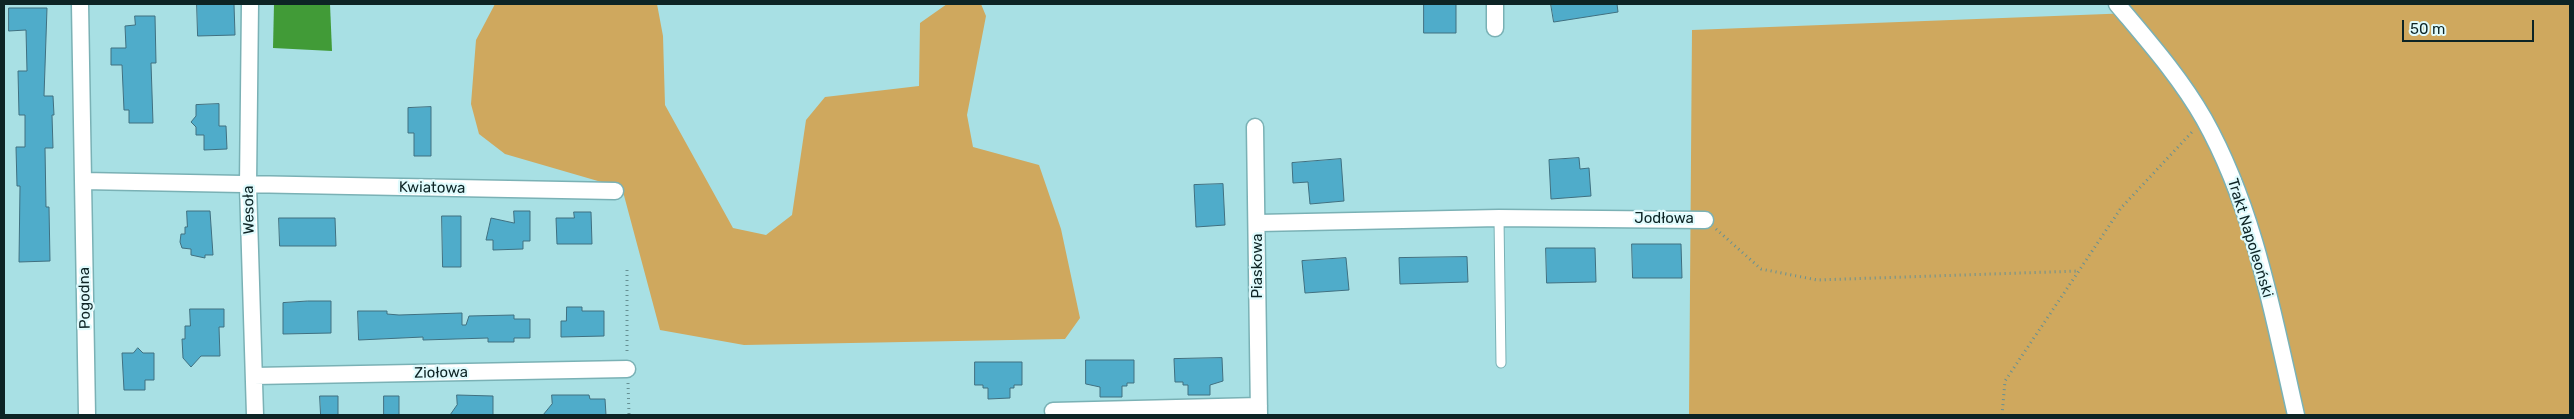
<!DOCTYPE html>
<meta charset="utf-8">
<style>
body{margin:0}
#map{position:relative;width:2574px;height:419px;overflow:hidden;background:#a8e0e4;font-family:Rubik,sans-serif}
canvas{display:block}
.frame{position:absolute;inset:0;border:5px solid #0d2425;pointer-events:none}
.scale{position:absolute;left:2402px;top:20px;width:132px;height:22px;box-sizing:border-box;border:2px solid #0d2425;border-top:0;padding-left:6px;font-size:15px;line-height:18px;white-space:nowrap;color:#0d2425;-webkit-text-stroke:4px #e0fbfd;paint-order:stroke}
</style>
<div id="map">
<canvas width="2574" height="419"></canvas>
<div class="frame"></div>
<div class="scale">50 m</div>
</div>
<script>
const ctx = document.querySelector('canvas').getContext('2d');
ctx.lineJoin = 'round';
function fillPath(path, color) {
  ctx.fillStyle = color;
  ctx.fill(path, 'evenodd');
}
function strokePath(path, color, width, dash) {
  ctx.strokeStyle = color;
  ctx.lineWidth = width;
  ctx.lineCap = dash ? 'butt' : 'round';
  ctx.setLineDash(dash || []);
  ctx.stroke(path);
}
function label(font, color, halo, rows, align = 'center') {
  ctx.font = font + ' Rubik,sans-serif';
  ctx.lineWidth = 4.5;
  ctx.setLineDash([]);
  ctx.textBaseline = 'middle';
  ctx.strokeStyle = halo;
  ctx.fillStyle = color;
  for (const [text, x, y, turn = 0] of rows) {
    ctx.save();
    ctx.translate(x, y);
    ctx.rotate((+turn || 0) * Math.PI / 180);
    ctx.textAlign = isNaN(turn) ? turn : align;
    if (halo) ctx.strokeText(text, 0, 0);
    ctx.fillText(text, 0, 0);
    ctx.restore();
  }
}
const green = new Path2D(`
 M495 4H657L663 36 665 105 733 228 766 235 792 215 806 120 825 97 919 86 920 23 947 4H981L986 16 967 115 973 147 1039 165 1061 229 1080 318 1065 339 744 345 660 330 622 188 505 154 479 134 471 104 476 40Z
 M2125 4H2570V415H1689L1692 30 2132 13Z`);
const water = new Path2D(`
 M274 4H330L332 51 273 48Z`);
const building = new Path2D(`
 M197 4H234L235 35 198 36Z
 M1424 4H1456V33H1424Z
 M1551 4H1617L1618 12 1554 22Z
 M9 8H47L44 96H53L54 115H52L53 148H45L46 207H49L50 261 19 262 20 186H17L16 147H25V115H19L18 71H27L26 30 9 31Z
 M135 16H155L156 63H151L153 123H129V110H124L122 65H111V48H126L125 26 135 25Z
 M219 104V126H226L227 149 204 150V135H196V127L191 122 196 116V105Z
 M431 107V156H414V133H408V108Z
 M1579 158 1580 169 1589 168 1591 196 1551 199 1549 160Z
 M1341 159 1344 201 1310 204 1308 182 1293 183 1292 163Z
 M1223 184 1225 225 1196 227 1194 185Z
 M187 211H210L213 255H205V258L191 255V249L182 248 180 242 181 234H185V227H187Z
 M514 211H530V241H523V249L493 250V240H486L491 218 514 223Z
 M574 212H591L592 244H557L556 218H574Z
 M442 216H461V267H443Z
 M279 218H335L336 246H280Z
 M1632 244H1681L1682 278H1633Z
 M1546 248H1595L1596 282 1547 283Z
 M1467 257 1468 282 1400 284 1399 258Z
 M1346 258 1349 290 1305 293 1302 261Z
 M308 301H331V333L283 334V303Z
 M567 307H582V311H604V336L561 337V321H566Z
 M190 309H224V327H219L220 356H201L191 367 183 358 182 339H185V326H190Z
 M358 311H387V314L399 315 462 313V325H466L469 316 514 315V319H530V338H514V342H488V338L423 340V337L359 340Z
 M138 348 143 353H154V380H145V390H124L122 353H133Z
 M1222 358 1223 381 1210 385V395H1188V385H1183V382H1175L1174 359Z
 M1086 360H1134V383H1127V386H1122V397H1100V387L1086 384Z
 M975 362H1022V385H1014V388H1010V398L988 399V388H983V385H975Z
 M457 395 493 396V415H450L457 405Z
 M552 395H589L590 399H605L606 415H543L552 404Z
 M320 396H338V415H321Z
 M384 396H399V415H384Z`);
const path = new Path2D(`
 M1716 229 1761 269 1817 280 2079 271
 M627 270V355
 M628 383 629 415
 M2002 415 2005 381 2121 208 2192 132`);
const service = new Path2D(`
 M1499 218 1501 363`);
const minor = new Path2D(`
 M80 4 83 181 615 191
 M250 4 248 185 255 415
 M1495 4V28
 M2117 4C2148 41 2180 77 2204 119 2255 210 2273 315 2296 415
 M1255 127 1259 415
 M83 181 87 415
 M1258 223 1499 218 1705 220
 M254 376 627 369
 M1053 411 1259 406`);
const streetNames = [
 ["Kwiatowa",432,188,1],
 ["Wesoła",249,210,-91],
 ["Jodłowa",1664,219],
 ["Trakt Napoleoński",2250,238,73],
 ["Piaskowa",1258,266,-90],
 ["Pogodna",85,298,-91],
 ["Ziołowa",441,373,-1]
];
fillPath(green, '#cfa85e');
fillPath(water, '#419b37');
fillPath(building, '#4facca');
strokePath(building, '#407080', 1);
strokePath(service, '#7ab1b5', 11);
strokePath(minor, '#7ab1b5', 19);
strokePath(path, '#669093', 3, [1, 4]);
strokePath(service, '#fff', 9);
strokePath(minor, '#fff', 16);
label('15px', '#0d2425', '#e0fbfd', streetNames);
</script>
